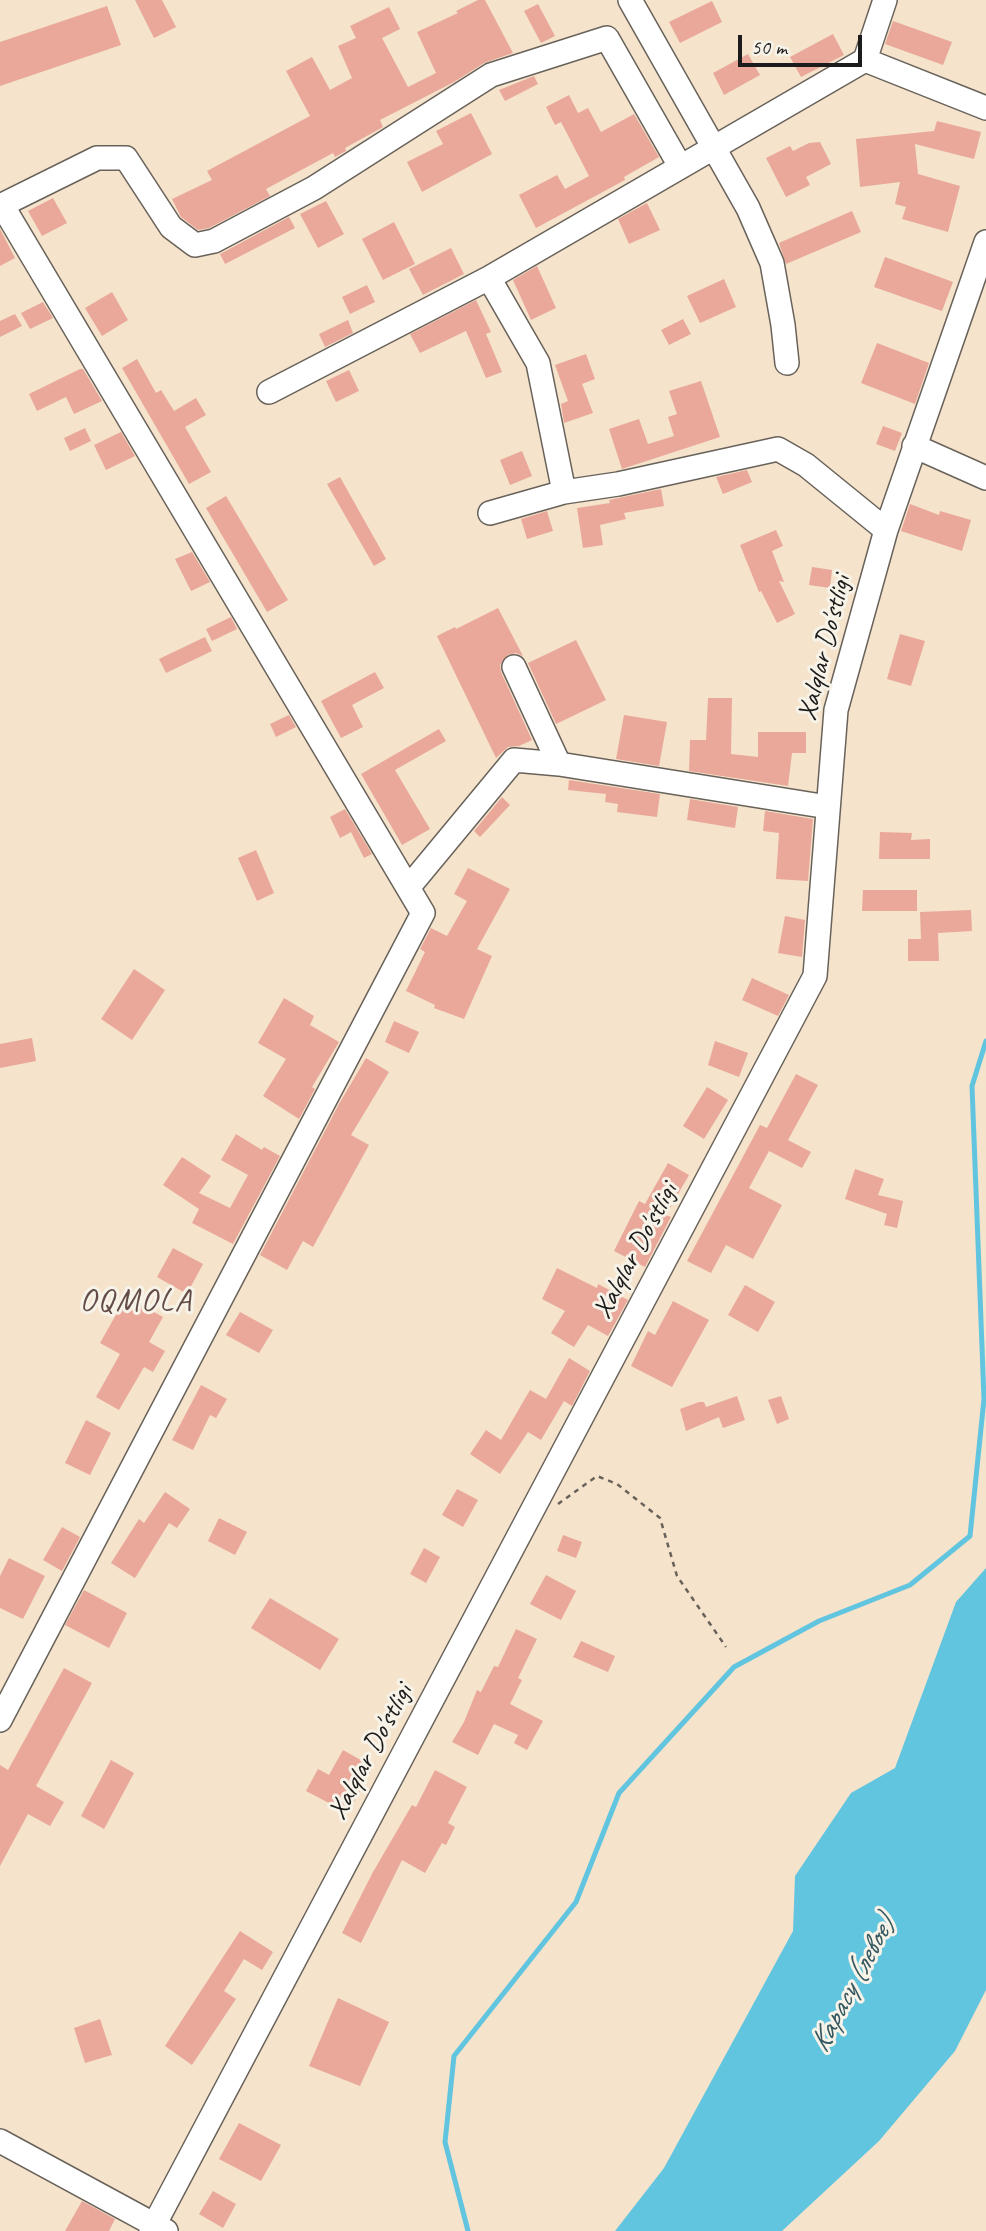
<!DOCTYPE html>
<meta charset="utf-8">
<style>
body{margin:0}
#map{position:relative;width:986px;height:2231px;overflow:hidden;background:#f5e3cc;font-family:Caveat,sans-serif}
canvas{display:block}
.scale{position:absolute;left:738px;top:35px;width:124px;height:32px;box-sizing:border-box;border:4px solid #1c1c1c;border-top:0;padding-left:9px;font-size:21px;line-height:24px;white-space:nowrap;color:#1c1c1c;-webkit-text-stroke:5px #f7f3e8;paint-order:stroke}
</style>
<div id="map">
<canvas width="986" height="2231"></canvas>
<div class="scale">50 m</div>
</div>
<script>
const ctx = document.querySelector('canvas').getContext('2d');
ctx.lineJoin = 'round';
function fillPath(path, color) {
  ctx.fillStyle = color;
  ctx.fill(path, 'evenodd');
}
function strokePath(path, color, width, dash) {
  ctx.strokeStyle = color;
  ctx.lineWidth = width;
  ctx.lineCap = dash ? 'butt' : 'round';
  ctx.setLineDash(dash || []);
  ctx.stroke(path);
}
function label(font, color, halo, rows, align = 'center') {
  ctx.font = font + ' Caveat,sans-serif';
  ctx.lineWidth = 6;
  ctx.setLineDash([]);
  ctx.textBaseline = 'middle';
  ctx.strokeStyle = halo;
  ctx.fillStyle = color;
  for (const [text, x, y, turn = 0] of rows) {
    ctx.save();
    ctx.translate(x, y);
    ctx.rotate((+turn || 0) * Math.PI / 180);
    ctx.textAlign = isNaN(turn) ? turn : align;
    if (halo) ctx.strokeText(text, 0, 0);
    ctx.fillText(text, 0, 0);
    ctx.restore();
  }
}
const water = new Path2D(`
 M986 1568V1990L955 2051 879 2141 782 2231H615L664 2168 793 1931 795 1876 851 1793 895 1768 956 1602Z`);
const stream = new Path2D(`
 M468 2231 445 2142 454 2056 576 1902 619 1793 734 1667 819 1621 910 1585 970 1536 984 1399 972 1086 986 1041`);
const building = new Path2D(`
 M135 0H162L176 27 154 38Z
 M478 0H485L513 53 484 63 454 82 380 120 383 127 345 148 346 151 335 157 333 153 266 189 270 196 209 228 198 230 181 217 172 199 212 180 207 171 310 116 286 71 312 57 330 90 352 78 338 46 356 38 350 26 389 7 400 29 382 38 408 87 436 73 417 32 458 13 456 11Z
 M712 1 722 22 680 43 669 22Z
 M538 4 555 36 541 43 524 11Z
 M107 6 121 45 0 86V42Z
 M893 21 952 42 943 65 885 44Z
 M833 34 844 55 801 77 790 57Z
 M748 54 760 75 724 95 713 73Z
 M534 76 538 84 505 101 499 90Z
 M569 95 578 113 588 108 601 132 634 114 659 157 624 177 625 180 536 228 519 195 557 175 565 189 589 176 561 122 555 125 546 107Z
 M471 113 492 154 422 192 407 162 443 144 436 131Z
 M937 121 981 132 974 159 915 144 918 174 960 186 948 232 902 219 906 207 895 204 900 182 860 187 856 139 934 131Z
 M820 142 831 164 806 177 810 185 786 197 766 158 790 146 793 151 809 143Z
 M53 198 67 223 42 236 28 211Z
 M326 201 344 234 318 248 300 214Z
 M647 203 660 230 629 244 618 219Z
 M852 211 861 232 786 264 779 243Z
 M289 217 295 228 225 264 220 254Z
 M394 222 415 264 383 280 362 239Z
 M0 229 15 258 0 266Z
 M451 248 464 274 423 295 409 269Z
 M885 257 953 282 942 311 874 287Z
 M537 266 556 308 531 320 513 280Z
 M724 279 736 307 700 323 687 296Z
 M367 285 375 302 350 314 342 297Z
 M112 292 128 320 102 336 85 308Z
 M476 300 491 332 486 334 502 372 486 378 466 331 420 353 410 334Z
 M43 302 53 318 30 329 21 313Z
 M15 314 22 326 0 337V321Z
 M683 319 691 334 669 345 661 330Z
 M348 320 353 333 325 347 319 334Z
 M877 343 929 363 915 404 861 383Z
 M586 354 595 379 582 384 593 413 564 423 561 404 568 401 555 365Z
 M137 359 156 393 161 390 174 411 196 398 206 415 185 427 211 472 189 484 122 368Z
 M80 369H83L102 401 74 414 66 397 37 411 29 394Z
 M349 370 359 391 336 402 326 381Z
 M701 381 720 437 622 469 609 429 639 419 648 444 674 436 668 417 677 414 669 391Z
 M883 426 902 433 895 451 876 444Z
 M85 428 91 441 70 451 64 438Z
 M121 432 135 456 106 470 94 445Z
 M522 451 532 476 510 485 500 460Z
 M747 470 752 482 723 494 716 477Z
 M340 477 386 559 374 566 327 484Z
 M661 489 664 506 624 513 626 519 600 525 603 545 583 548 577 508 610 503 609 500Z
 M226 496 288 600 267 612 206 508Z
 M910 504 939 515 940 511 971 520 962 551 901 531Z
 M547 511 553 531 527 539 521 519Z
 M776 530 783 546 772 551 784 582 779 581 795 614 777 623 761 591 759 592 740 545Z
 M192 552 210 582 191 591 175 559Z
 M812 567 832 570 830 588 809 585Z
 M498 608 523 656 516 653 508 655 500 665 501 672 532 740 519 746 508 747 496 758 437 636 455 627 456 629Z
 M231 617 237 629 212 641 206 629Z
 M900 634 925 641 911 686 887 679Z
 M205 637 212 651 166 673 159 659Z
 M576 640 606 700 556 724 528 663Z
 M375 672 384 688 352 705 363 727 341 738 321 701Z
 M708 698H732L731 754 758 757V732H806V753H792L788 786 689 771 690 740H706Z
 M289 715 296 727 276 737 270 724Z
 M624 715 667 722 659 766 616 759Z
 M439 729 446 741 395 770 430 829 402 845 361 774Z
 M569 780 660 794 657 817 617 812 618 804 605 802 606 794 568 790Z
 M502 797 510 805 480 837 474 831Z
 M690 799 738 807 735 828 687 820Z
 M345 809 372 854 364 858 351 832 340 838 330 817Z
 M765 811 813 819 808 881 776 879 779 833 763 831Z
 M880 832 912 833 911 840 930 839V859H879Z
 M256 850 274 893 257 901 238 858Z
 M468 868 510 889 477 949 492 956 464 1019 434 1008 435 1005 406 991 425 952 420 949 431 928 447 936 467 901 454 894Z
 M863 890H917V911H862Z
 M971 910 972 931 938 933 939 961H908V939H921L920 912Z
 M785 916 805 920 802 957 778 953Z
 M134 969 165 990 132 1040 101 1019Z
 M752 978 789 995 778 1016 742 1000Z
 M284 998 314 1016 310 1025 339 1042 312 1087 315 1089 299 1119 263 1096 286 1059 258 1043Z
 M394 1021 419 1032 409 1053 385 1042Z
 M32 1038 36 1061 0 1068V1044Z
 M715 1041 748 1053 739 1077 708 1065Z
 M366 1058 389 1072 351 1135 369 1145 313 1247 303 1241 287 1270 260 1255 339 1104Z
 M796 1074 818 1085 788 1140 811 1152 802 1168 769 1151 749 1188 782 1205 753 1259 726 1245 711 1273 687 1261 760 1125 767 1128Z
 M707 1087 728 1100 704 1139 683 1126Z
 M236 1134 262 1150 264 1147 280 1156 233 1244 192 1223 199 1209 163 1185 182 1157 211 1176 199 1193 230 1208 248 1175 221 1160Z
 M668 1163 689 1175 666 1215 671 1217 645 1267 614 1251 639 1201 645 1204Z
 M855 1169 884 1179 878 1195 903 1201 897 1228 884 1225 887 1214 845 1199Z
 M173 1248 203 1264 187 1294 157 1277Z
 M557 1268 597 1288 598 1284 628 1300 608 1336 588 1325 574 1347 551 1333 565 1311 542 1299Z
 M745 1285 775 1302 758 1332 728 1315Z
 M126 1297 163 1317 149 1342 165 1351 153 1372 144 1367 119 1410 96 1397 120 1354 100 1343Z
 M673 1301 709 1320 672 1387 631 1366 648 1331 655 1335Z
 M240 1312 273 1330 259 1353 226 1335Z
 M569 1358 590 1371 572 1406 564 1401 541 1440 528 1432 500 1474 470 1454 486 1430 501 1440 530 1390 546 1399Z
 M201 1385 227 1399 216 1418 210 1415 193 1450 172 1440Z
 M737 1396 745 1420 723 1428 719 1417 686 1431 680 1409 699 1402H704L706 1407Z
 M781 1396 789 1419 777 1424 768 1400Z
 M86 1420 111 1433 90 1475 65 1463Z
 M457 1489 478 1500 463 1527 442 1515Z
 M165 1492 190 1509 177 1528 169 1523 135 1578 111 1563 139 1519 144 1523Z
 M219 1518 247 1532 235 1555 208 1541Z
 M62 1527 80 1537 62 1571 43 1560Z
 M563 1535 582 1542 576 1558 557 1551Z
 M424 1548 440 1557 426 1583 410 1574Z
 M9 1558 45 1576 23 1619 0 1608V1576Z
 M546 1575 576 1591 561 1620 530 1604Z
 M84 1590 127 1613 109 1648 65 1625Z
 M270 1598 339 1639 320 1670 251 1628Z
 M516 1629 537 1639 518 1678 522 1680 510 1704 543 1721 527 1750 514 1743 518 1735 494 1724 478 1755 452 1742 464 1722 477 1690 481 1692 494 1666 498 1667Z
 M581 1641 615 1656 608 1672 573 1657Z
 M64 1668 92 1683 36 1786 64 1802 50 1826 28 1814 0 1866V1765L8 1770Z
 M343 1750 373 1767 348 1813 306 1791 318 1769 329 1775Z
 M111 1760 134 1773 104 1829 81 1816Z
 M435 1770 467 1787 448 1823 455 1827 446 1845 442 1843 425 1873 402 1860 361 1943 342 1933 373 1872 412 1805 416 1807Z
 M240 1931 273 1952 262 1970 244 1959 224 1991 236 1999 192 2065 165 2046Z
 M338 1998 389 2022 360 2086 309 2066Z
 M100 2019 112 2055 85 2063 74 2028Z
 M239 2123 281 2145 261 2181 219 2159Z
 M213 2191 236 2204 223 2228 199 2214Z
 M82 2201 115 2219 109 2231H65Z`);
const path = new Path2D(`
 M558 1504 597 1476 617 1484 660 1518 677 1576 726 1647`);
const minor = new Path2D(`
 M630 0 748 208 772 263 783 325 787 363
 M865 60 885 0
 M0 206 97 158H126L171 227 195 245 214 241 314 188 491 75 607 38 680 166
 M489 278 538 363 564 492
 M269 392 489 278 865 60 986 108
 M914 446 986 478
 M490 513 564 492 618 484 778 449 806 465 886 530
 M514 667 559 764
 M408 888 514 760 559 764 828 807
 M0 1720 423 913 2 205
 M0 2141 166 2231
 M151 2231 815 976 836 710 886 530 986 242`);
const streetNames = [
 ["Xalqlar Do'stligi",825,648,-76],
 ["Xalqlar Do'stligi",636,1251,-62],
 ["Xalqlar Do'stligi",371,1752,-62]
];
const waterNames = [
 ["Карасу (левое)",853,1985,-62]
];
const quarterNames = [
 ["OQMOLA",136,1302]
];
fillPath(water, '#61c5df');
strokePath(stream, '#61c5df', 5);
fillPath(building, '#e9a89a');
strokePath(minor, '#68625a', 26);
strokePath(path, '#68625a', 2.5, [5, 5]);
strokePath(minor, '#fff', 23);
label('28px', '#1c1c1c', '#f7f3e8', streetNames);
label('italic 30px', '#345760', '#f7f3e8', waterNames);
ctx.letterSpacing = '2px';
label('32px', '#644d48', '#f7f3e8', quarterNames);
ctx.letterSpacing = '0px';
</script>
